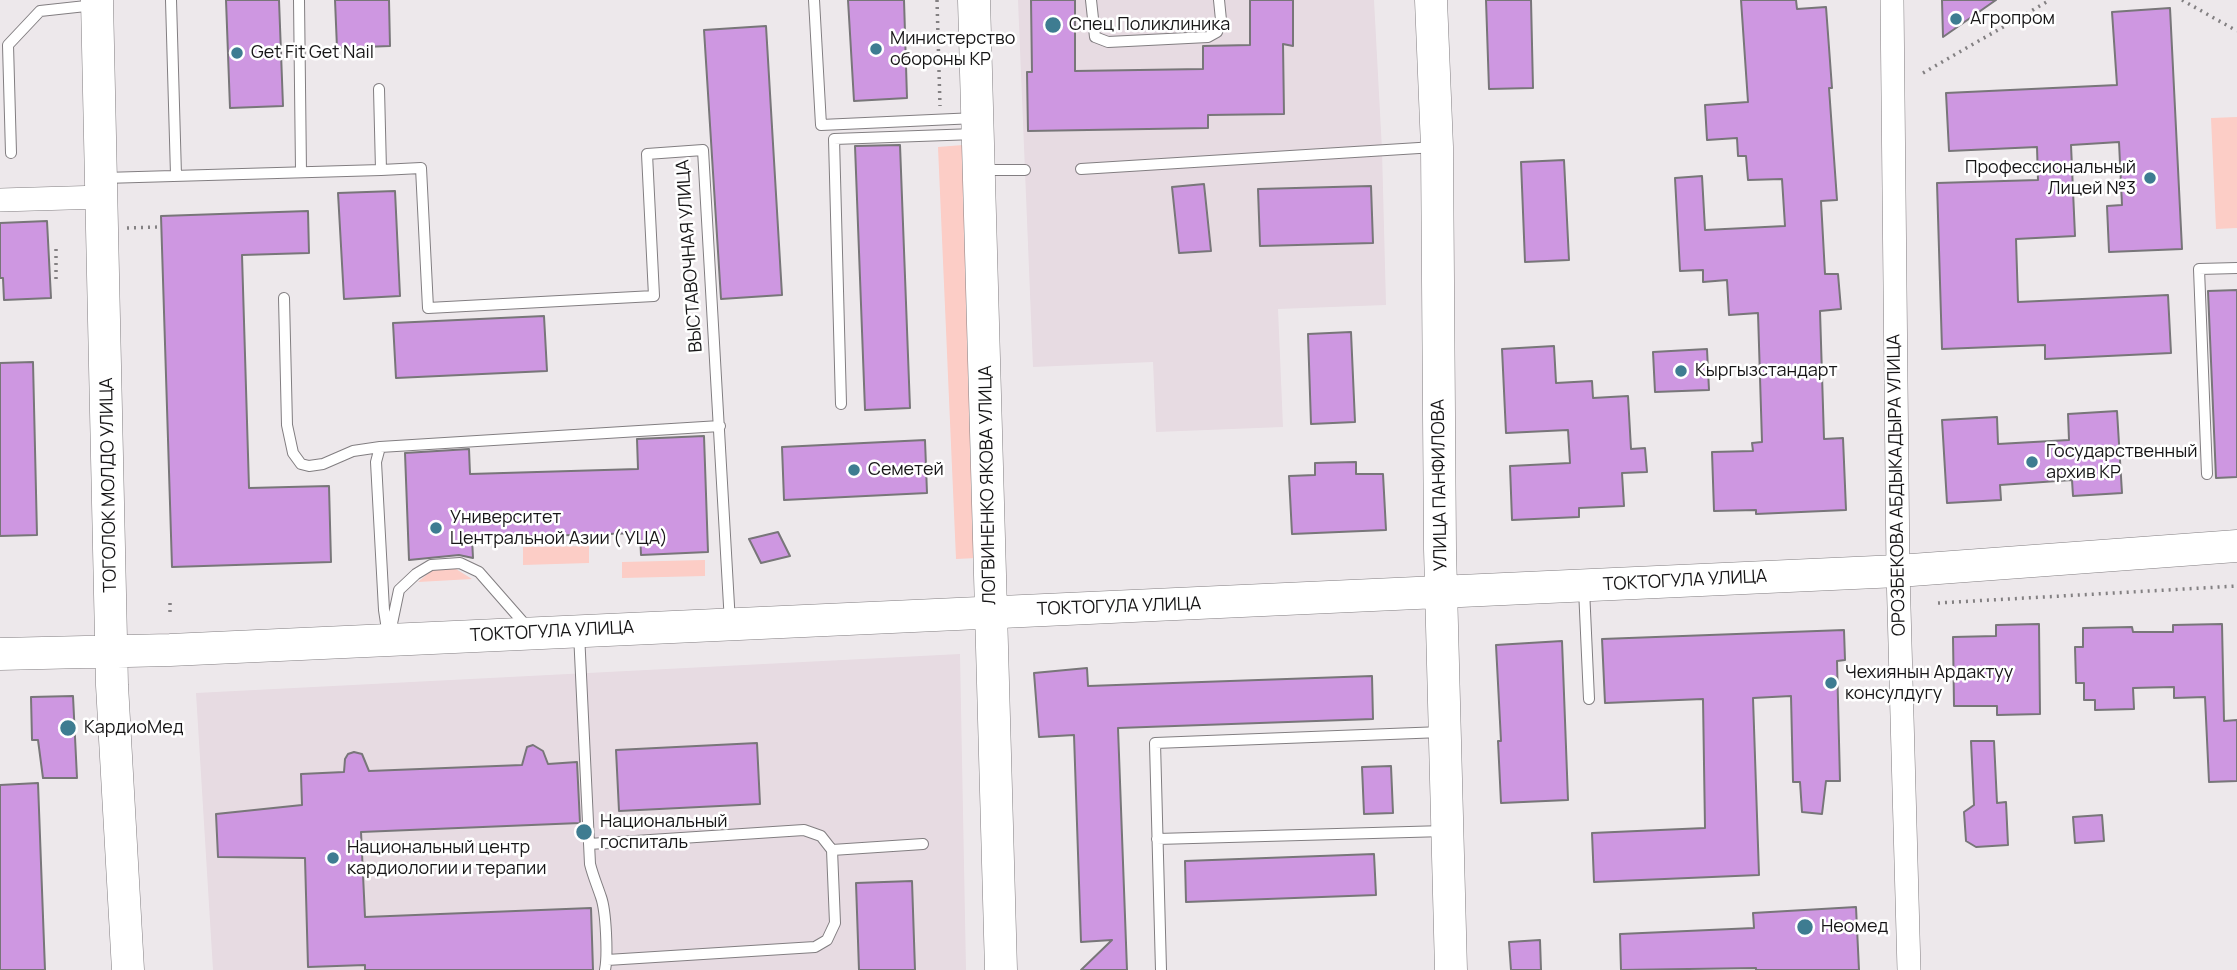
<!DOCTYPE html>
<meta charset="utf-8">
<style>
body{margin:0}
canvas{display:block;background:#ede8eb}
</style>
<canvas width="2237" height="970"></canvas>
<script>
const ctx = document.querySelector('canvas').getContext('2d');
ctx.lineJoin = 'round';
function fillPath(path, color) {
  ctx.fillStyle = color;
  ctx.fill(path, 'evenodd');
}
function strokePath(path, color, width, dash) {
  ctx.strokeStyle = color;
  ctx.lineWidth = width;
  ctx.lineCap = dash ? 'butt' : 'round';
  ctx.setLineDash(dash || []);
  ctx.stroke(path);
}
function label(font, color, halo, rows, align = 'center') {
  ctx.font = font + ' Manrope,sans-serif';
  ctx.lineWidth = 5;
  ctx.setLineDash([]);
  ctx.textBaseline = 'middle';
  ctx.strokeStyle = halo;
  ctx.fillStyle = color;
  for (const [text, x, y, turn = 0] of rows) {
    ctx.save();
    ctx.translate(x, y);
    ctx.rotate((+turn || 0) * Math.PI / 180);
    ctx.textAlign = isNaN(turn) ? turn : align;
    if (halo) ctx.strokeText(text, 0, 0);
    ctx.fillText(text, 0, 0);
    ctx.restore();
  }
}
const built = new Path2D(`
 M1018 0H1374L1382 150 1386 305 1278 309 1283 427 1156 432 1153 362 1033 367Z
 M960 654 966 970H213L196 693Z`);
const green = new Path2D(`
 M2237 117V228L2216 229 2211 118Z
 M963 145 977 558 956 559 938 147Z
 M589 546V563L523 565V547Z
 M705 560V576L622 578V562Z
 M445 568 456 569 472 579 418 582 431 571Z`);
const building = new Path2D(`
 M226 0H279L283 106 230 108Z
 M335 0H389L390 46 337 48Z
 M848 0H904L907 98 854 101Z
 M1031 0H1075V71L1203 69V46L1250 45V0H1293V46L1283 44 1284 114 1208 115V128L1028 131 1027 72H1032Z
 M1486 0H1531L1533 88 1489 89Z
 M1741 0H1796L1797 9 1826 7 1832 88H1829L1837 200 1821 201 1825 274H1838L1841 309 1820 311 1824 439 1843 438 1846 510 1756 514V510L1714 511 1712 452 1753 451 1752 443 1762 442 1758 313 1729 315 1727 280 1703 282V270L1680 271 1675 178 1702 176 1705 230 1785 226 1782 179 1748 180 1746 156H1738L1737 138 1707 140 1705 105 1748 102Z
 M1942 0H1996L1943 37Z
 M2170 8 2182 249 2109 252 2107 206 2122 205 2119 142 2071 145 2075 236 2016 239 2018 302 2168 295 2171 353 2045 359V345L1942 349 1937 183 2038 180 2037 147 1949 151 1946 93 2117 85 2112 12Z
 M766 26 782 295 721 299 704 30Z
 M900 145 910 408 865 410 855 146Z
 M1564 160 1569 260 1525 262 1521 162Z
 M1204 184 1211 251 1179 253 1172 187Z
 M1371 186 1373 243 1260 246 1258 189Z
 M395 191 400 296 344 299 338 193Z
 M308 211 309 253 242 255 249 488 329 486 331 562 172 567 161 216Z
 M47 221 51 298 4 300 3 278H0V223Z
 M2237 290V477L2216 478 2208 291Z
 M544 316 547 371 396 378 393 323Z
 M1351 332 1355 422 1311 424 1308 334Z
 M1554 346 1556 383 1592 381 1593 398 1628 396 1631 449 1645 448 1647 472 1622 473 1624 506 1579 508V517L1512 520 1510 466 1570 463 1568 430 1506 433 1502 349Z
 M1707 349 1709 390 1655 392 1653 352Z
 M33 362 37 535 0 536V363Z
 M2117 411 2122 493 2073 496 2072 480 2000 485 2001 500 1947 503 1942 420 1997 417 1998 444 2069 440 2068 414Z
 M704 436 708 552 641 555 640 533 472 538 473 558 459 555 409 560 405 453 469 449 470 474 638 469 637 439Z
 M925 440 927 493 784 500 782 447Z
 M1356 462V474H1383L1386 530 1292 534 1289 476 1315 475V463Z
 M778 532 790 556 761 563 749 539Z
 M2039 624 2040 714 1997 715V706H1954L1953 637 1996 636V625Z
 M2222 624 2224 721 2237 720V781L2209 782 2205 697 2174 698V687L2133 688 2134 709 2095 710V700H2084V683H2076L2075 647H2083V628L2132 627 2133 632H2173V625Z
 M1844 630 1845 660 1837 661 1840 781H1826L1822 814 1802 812 1800 782H1793L1791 696 1753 698 1759 875 1594 882 1592 833 1705 828 1703 699 1605 703 1602 639Z
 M1562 641 1568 800 1501 803 1498 741H1501L1496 645Z
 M1087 668 1088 686 1372 676 1373 719 1118 728 1127 970H1081L1112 940 1081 942 1074 735 1039 737 1034 673Z
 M73 696 77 778H43L38 740H32L31 697Z
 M1971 741H1994L1997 803 2006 802 2008 845 1976 847 1966 841 1964 812 1974 805Z
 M757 743 760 804 619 811 616 750Z
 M533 745 543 751 548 764 577 762 580 823 361 832 365 917 591 908 593 970H365V965L308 967 305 858 218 857 216 814 302 805 301 774 344 772 345 759 348 754 354 752 362 754 369 771 522 765 527 747Z
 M1391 766 1393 813 1364 814 1362 767Z
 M38 783 45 970H0V785Z
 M2102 815 2104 841 2075 843 2073 817Z
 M1374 854 1376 895 1186 902 1185 861Z
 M912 881 915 970H859L856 883Z
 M1856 907 1859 970H1756V968L1621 970 1620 934 1754 928 1753 913Z
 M1540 940 1541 970H1511L1509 942Z`);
const path = new Path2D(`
 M937 0 940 106
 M2182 0 2237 31
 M1923 73 2050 0
 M127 228 159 227
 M56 249V280
 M170 603V616
 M1938 603 2237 586`);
const lane = new Path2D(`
 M171 0 176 175
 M299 0 301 171
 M814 0 821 125 976 118
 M1091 0 1095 37 1108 42 1208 37 1217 32 1221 20 1219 0
 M11 153 8 45 40 11 95 5
 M1081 169 1435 147
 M381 170 421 168 428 308 654 296 647 154 703 150 730 623
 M982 170H1025
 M104 178 381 170 379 89
 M284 298 287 425 293 453 301 464 309 466 323 464 353 451 380 447
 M841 404 834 139 975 134
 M2207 474 2199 269 2237 268
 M1584 589 1589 699
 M390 633 399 590 416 574 431 565 460 563 479 572 529 629
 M579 633 590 864C593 876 597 885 601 897 606 911 608 955 605 970
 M388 636 384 610 376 462 380 447 720 426
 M1157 839 1445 831
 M589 844 804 830 821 836 832 850 835 923 827 940 815 947 607 960
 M832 850 923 844
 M1161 970 1155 743 1442 732`);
const street = new Path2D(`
 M1892 0 1898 571 1909 970
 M0 200 103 197`);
const secondary = new Path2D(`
 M97 0 112 685 128 970
 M974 0 1001 970
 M1431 0 1437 147 1440 549 1451 970
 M0 654 170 650 1898 571 2237 546`);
const markers = [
 [1956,19,7,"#3e7c91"],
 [1053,25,9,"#3e7c91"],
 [876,49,7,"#3e7c91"],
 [237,53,7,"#3e7c91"],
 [2150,178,7,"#3e7c91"],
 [1681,371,7,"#3e7c91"],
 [2032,462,7,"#3e7c91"],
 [854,470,7,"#3e7c91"],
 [436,528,7,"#3e7c91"],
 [1831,683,7,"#3e7c91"],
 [68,728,9,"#3e7c91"],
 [584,832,9,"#3e7c91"],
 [333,858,7,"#3e7c91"],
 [1805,927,9,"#3e7c91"]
];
const poiNames = [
 ["Агропром",1970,19],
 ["Спец Поликлиника",1069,25],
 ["Министерство",890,39],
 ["обороны КР",890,60],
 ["Get Fit Get Nail",251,53],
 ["Профессиональный",2136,168,"right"],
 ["Лицей №3",2136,189,"right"],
 ["Кыргызстандарт",1695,371],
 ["Государственный",2046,452],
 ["архив КР",2046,473],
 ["Семетей",868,470],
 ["Университет",450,518],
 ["Центральной Азии ( УЦА)",450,539],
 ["Чехиянын Ардактуу",1845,673],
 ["консулдугу",1845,694],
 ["КардиоМед",84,728],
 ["Национальный",600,822],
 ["госпиталь",600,843],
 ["Национальный центр",347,848],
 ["кардиологии и терапии",347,869],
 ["Неомед",1821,927]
];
const streetNames = [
 ["ВЫСТАВОЧНАЯ УЛИЦА",690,256,-94],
 ["ТОГОЛОК МОЛДО УЛИЦА",109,485,-91],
 ["ЛОГВИНЕНКО ЯКОВА УЛИЦА",988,485,-91],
 ["УЛИЦА ПАНФИЛОВА",1440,485,-91],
 ["ОРОЗБЕКОВА АБДЫКАДЫРА УЛИЦА",1897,485,-91],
 ["ТОКТОГУЛА УЛИЦА",1685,581,-3],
 ["ТОКТОГУЛА УЛИЦА",1119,607,-2],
 ["ТОКТОГУЛА УЛИЦА",552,632,-3]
];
fillPath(built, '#e7dbe2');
fillPath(green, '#fccdc6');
fillPath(building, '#ce97e1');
strokePath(building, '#787679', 2);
strokePath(lane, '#827e81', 12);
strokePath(street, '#827e81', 24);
strokePath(secondary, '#827e81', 33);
strokePath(path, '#838082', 3.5, [2, 5]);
strokePath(lane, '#fff', 10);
strokePath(street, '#fff', 23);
strokePath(secondary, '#fff', 32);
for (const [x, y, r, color] of markers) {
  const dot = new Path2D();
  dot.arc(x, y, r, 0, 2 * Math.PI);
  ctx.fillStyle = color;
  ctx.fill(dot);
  strokePath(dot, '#fff', 2.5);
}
label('18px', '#171617', '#fff', poiNames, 'left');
label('18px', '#171617', '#fff', streetNames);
</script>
